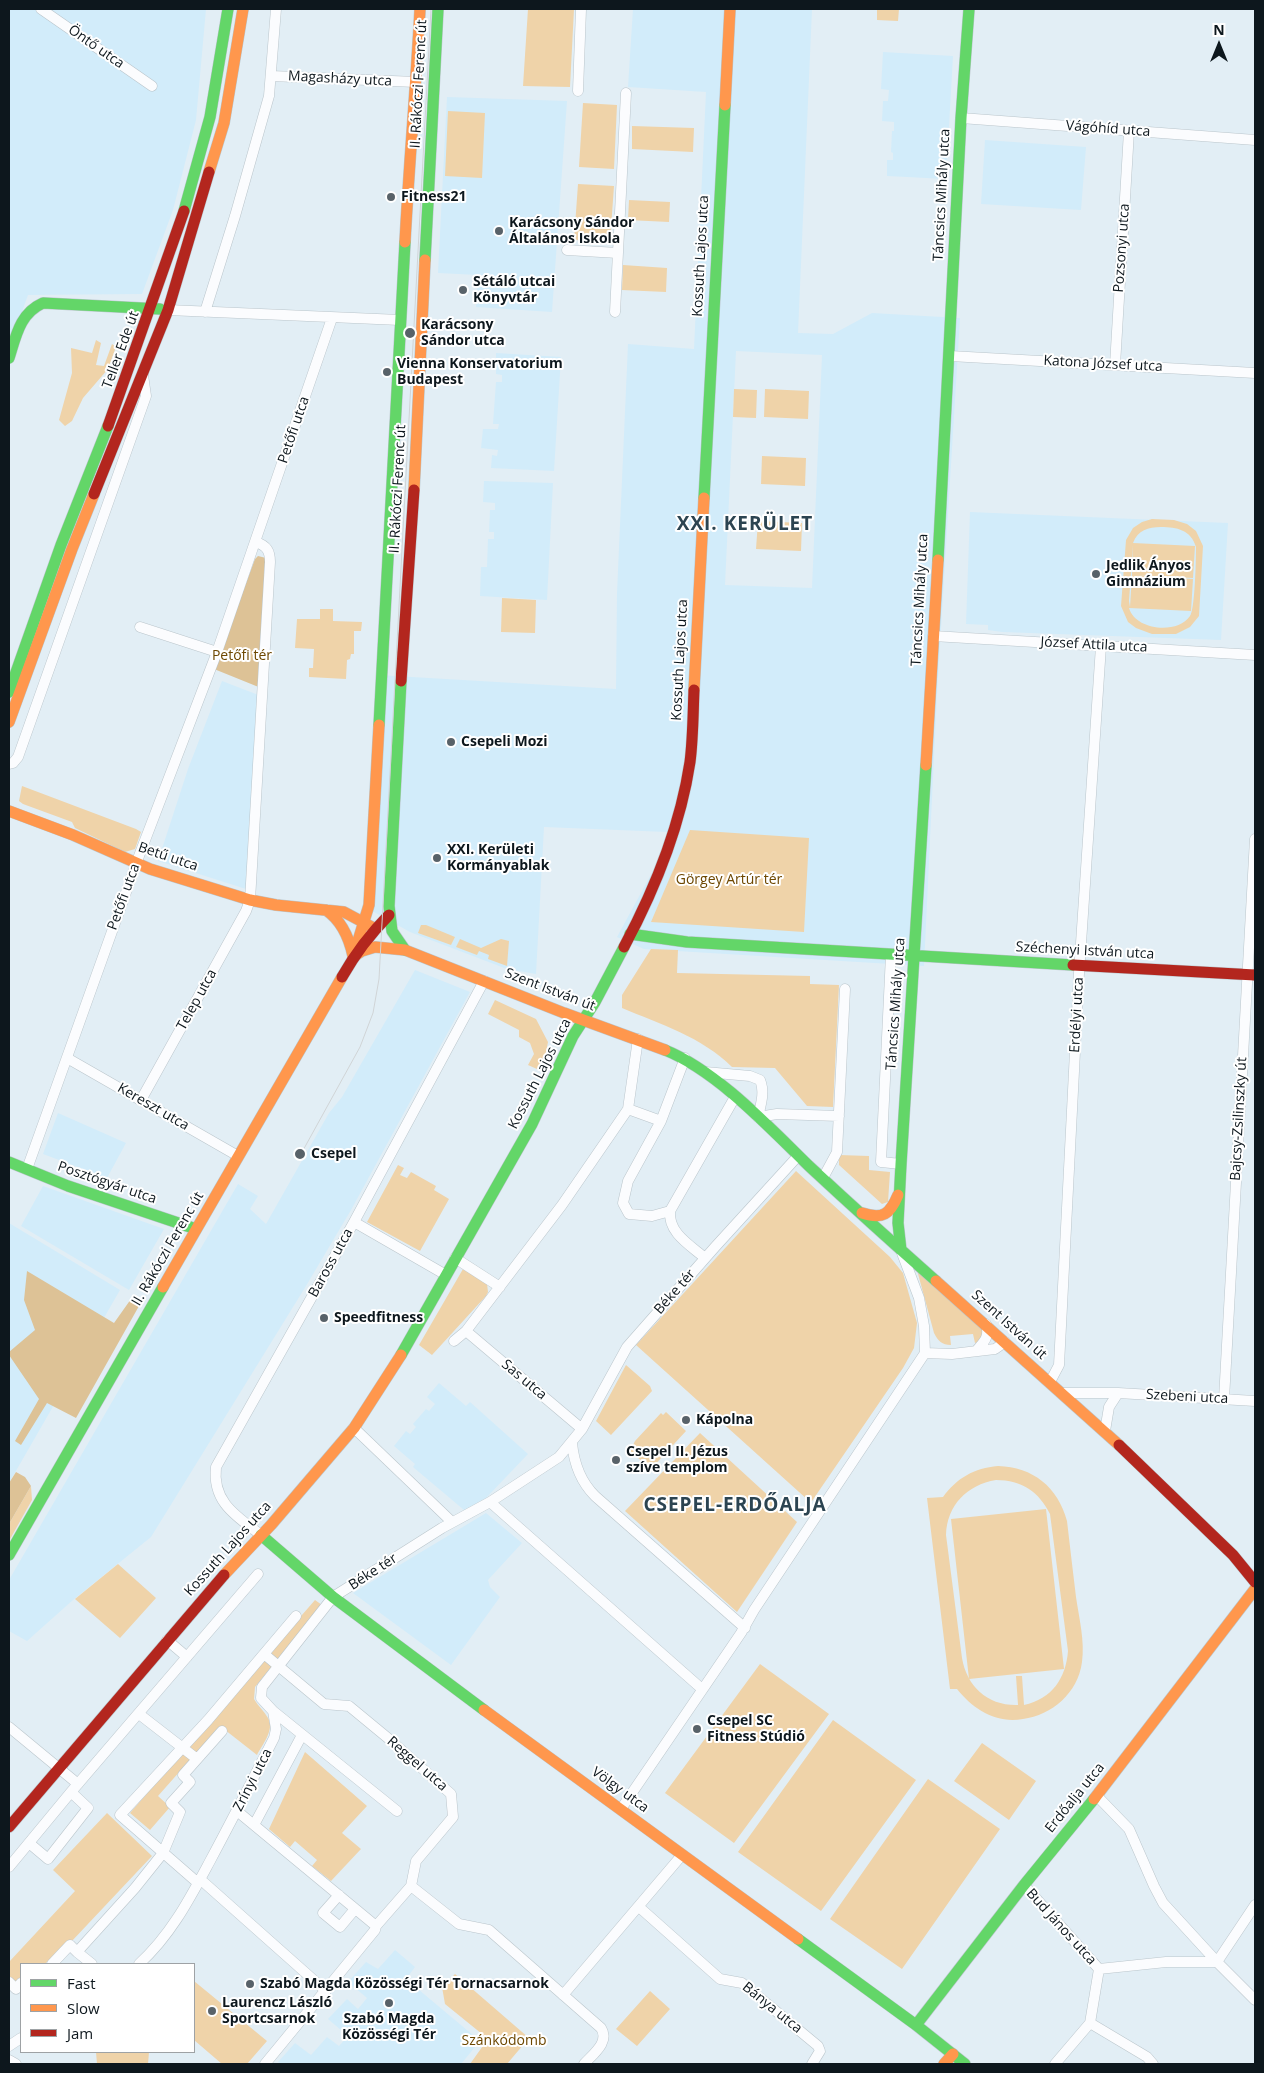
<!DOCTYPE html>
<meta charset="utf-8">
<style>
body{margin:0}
#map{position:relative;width:1264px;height:2073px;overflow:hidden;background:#e2eef5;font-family:"Open Sans",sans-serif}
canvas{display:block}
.frame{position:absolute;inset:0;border:10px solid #0d171d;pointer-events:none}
.legend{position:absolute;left:20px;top:1963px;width:175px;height:90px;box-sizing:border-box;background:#fff;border:1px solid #9ea2a5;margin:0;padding:6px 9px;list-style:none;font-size:15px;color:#0d171d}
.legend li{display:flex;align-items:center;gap:10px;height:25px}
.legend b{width:25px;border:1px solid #9ea2a5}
.north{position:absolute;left:1194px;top:20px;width:50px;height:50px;-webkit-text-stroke:4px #fff;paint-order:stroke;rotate:0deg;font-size:14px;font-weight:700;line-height:20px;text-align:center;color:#0d171d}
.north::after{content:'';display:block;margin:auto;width:18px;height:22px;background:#0d171d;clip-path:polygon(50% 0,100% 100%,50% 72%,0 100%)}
</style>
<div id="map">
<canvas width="1264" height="2073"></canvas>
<div class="frame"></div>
<ul class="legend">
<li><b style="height:6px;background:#63d668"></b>Fast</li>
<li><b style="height:6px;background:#ff974d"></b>Slow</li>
<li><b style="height:6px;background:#b3261e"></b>Jam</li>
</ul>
<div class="north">N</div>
</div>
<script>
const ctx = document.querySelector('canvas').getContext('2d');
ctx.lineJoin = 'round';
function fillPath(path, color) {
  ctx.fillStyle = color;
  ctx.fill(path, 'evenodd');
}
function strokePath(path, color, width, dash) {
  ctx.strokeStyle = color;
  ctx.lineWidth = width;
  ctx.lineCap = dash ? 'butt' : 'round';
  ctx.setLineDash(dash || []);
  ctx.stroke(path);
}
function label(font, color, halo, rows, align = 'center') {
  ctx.font = font + ' "Open Sans",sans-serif';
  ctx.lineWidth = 4;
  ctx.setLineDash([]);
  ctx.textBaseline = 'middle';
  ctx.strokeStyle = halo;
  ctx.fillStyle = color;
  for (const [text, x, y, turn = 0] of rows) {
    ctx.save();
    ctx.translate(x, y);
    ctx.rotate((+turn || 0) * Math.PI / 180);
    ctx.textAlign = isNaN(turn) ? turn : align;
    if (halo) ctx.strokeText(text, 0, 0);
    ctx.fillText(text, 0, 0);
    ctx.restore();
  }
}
const built = new Path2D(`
 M9 9H206L196 120 173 210 142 294 28 295 9 348Z
 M633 9H812L798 333 833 334 872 313 960 318 937 694 924 966 644 949 617 937 661 856 667 832 544 827 536 974 507 969 410 932 365 907 378 675 616 689 617 593 628 344 694 349 706 92 628 87ZM736 351 822 355 812 588 725 585Z
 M883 52 953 56 946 179 887 176V160H893V153L891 152 892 131H894V122L882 121 883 101H888L889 90 881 89Z
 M447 97 567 101 552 312 476 307 478 275 438 273Z
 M985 140 1086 147 1081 210 981 204Z
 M496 353 561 357 554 471 491 468 492 455 497 456 498 450 481 448 483 429H498L499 424H493L496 382H502V375L496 374Z
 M484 481 553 483 547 600 480 596 481 567H487L488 539H494V532H489L490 510H495V503L483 502Z
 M970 512 1228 523 1221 640 1002 632 988 630V625L966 624Z
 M222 681 261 696 246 889 158 861 188 769Z
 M415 970 470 992 351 1210 306 1286 151 1537 73 1600 27 1641 9 1631V1580L238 1184 258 1196 250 1209 266 1224 329 1113 342 1097Z
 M58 1113 126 1143 107 1178 43 1154Z
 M43 1186 164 1229 129 1290 21 1226Z
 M9 1223 120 1290 9 1483Z
 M439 1383 466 1406 470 1402 528 1454 486 1498 464 1510 413 1467 415 1464 394 1446 406 1431 410 1434 416 1427 413 1424 426 1409 429 1411 435 1404 427 1397Z
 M486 1513 522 1543 488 1580 490 1587 500 1597 451 1665 353 1593Z
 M395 1950 415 1967 406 1979 480 2041 461 2064H281L278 2062 295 2043 311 2055 327 2037 339 2046 348 2036 328 2019 347 1999 358 2009 367 1998 348 1982 366 1962 378 1969Z`);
const green = new Path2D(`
 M528 9H574L570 87 523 86Z
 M877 9H899L898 21 877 20Z
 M583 103 617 105 614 169 579 167Z
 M448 111 485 113 482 178 445 176Z
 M632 126 694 128 693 152 632 149Z
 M578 184 614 186 610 242 574 240Z
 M629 200 670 202 669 222 628 220Z
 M623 265 667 268 666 292 622 290Z
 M96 340 101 343 96 365 104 366 112 344 116 347 108 369 83 398 72 421 65 426 59 420 72 373 71 348 92 353Z
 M734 389 757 390 756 418 733 417Z
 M765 389 809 391 808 419 764 417Z
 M762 456 806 458 805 486 761 484Z
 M1152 519 1174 520 1187 524 1196 531 1203 546 1199 616 1190 627 1176 634H1152L1136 628 1128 622 1121 606 1126 540 1133 528 1142 522ZM1161 527C1177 527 1191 530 1196 547 1196 559 1195 609 1190 616 1177 635 1135 630 1129 608L1191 611 1193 579 1132 575 1130 607 1129 601 1133 545 1132 575 1193 578 1195 546 1133 543C1138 530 1148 527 1161 527Z
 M758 521 802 523 801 551 756 549Z
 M502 598 536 600 535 633 501 632Z
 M320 609H333V621L362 622 361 631H354V654H351L350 659 347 660 346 679 309 677V668H313L314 649 295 648 297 619H320Z
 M22 786 136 829 141 832 135 849 125 852 75 828 72 822 23 804 19 801Z
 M690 830 809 838 804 932 651 922Z
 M421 925H426L455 937 451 945 418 933Z
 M460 939 481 948 501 939 509 941 507 966 488 959 489 955 479 951 477 955 456 947Z
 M651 949 678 950 677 973 810 976V984L839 985 833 1107 807 1106 775 1068 732 1067C702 1037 660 1024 622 1008V995Z
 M495 1000 536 1019 548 1042 546 1052 537 1069 528 1065 534 1054 530 1043 519 1037V1030L488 1014Z
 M839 1155 869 1156V1170L890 1172 888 1202 882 1204 839 1165Z
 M398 1165 404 1168 400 1175 407 1178 411 1172 436 1186 434 1190 449 1199 420 1251 367 1222Z
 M796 1171 890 1257 903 1273 917 1323 914 1348 903 1368 812 1501H809L636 1345Z
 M463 1269 487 1284 488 1292 486 1296 432 1355 419 1345Z
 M917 1270 985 1330 979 1342 975 1343 973 1334 950 1336 951 1345C942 1345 938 1341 934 1333Z
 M626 1365 650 1386 652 1391 611 1435 596 1421Z
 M666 1412 686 1431 651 1469 630 1451 635 1441 661 1413 663 1415Z
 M700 1433 797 1522 737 1612 625 1511Z
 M998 1466C1033 1467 1058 1487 1067 1521 1070 1547 1073 1572 1076 1597 1079 1618 1085 1641 1082 1662 1078 1693 1052 1715 1023 1719 996 1724 973 1709 957 1689H950L927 1498 943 1497C957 1478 974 1468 998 1466ZM996 1480C1022 1480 1039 1492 1050 1514L1068 1651C1066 1678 1052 1699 1024 1705L1022 1676H1016L1018 1705C988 1706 967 1687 962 1658L946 1535C947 1505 967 1485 996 1480Z
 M31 1486 32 1500 9 1541V1524Z
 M1046 1509 1064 1669 969 1679 951 1519Z
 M118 1564 156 1598 120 1638 75 1599Z
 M315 1600 322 1605 255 1687 254 1699C258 1706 264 1711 268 1718 275 1730 262 1745 257 1755L220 1726 158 1796 170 1807 150 1830 130 1813Z
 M760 1664 829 1714 734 1843 665 1793Z
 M833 1720 916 1780 821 1911 738 1852Z
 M982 1743 1036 1781 1009 1820 954 1781Z
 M305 1752 367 1806 342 1833 361 1849 331 1881 312 1866 317 1860 295 1841 290 1847 269 1829Z
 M928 1779 1000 1829 902 1969 830 1919Z
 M107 1813 152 1856 71 1942 68 1940 45 1964H21V1980L16 1985 9 1978V1962L75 1891 53 1870Z
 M455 1974 529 2038 507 2064H470L485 2043 482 2034 445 2004 442 1987Z
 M194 1981 267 2041 247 2064H222L194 2040Z
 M650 1991 670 2009 637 2046 616 2029Z
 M96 2052H149L148 2064H97Z`);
const forest = new Path2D(`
 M258 556 266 558 261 688 214 669 255 559Z
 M27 1271 114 1323 131 1299 139 1306 76 1418 47 1403 21 1445 15 1441 39 1399 9 1355V1352L35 1330 24 1300Z
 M16 1472 25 1477 31 1486 9 1524V1483Z`);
const street = new Path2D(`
 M41 9 152 86
 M271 76 416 82
 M578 91 581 9
 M961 118 1255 140
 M567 250 618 253
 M168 310 400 320
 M205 312 235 216 269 96 276 9
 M615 312 626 93
 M950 356 1255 373
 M1115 365 1129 131
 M140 627 217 652
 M933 636 1255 655
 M9 764 13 763 18 757 146 396 143 375
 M891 955 881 1162 901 1164
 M67 1058 238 1156
 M705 1072 750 1076 760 1080C765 1092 761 1104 758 1117L777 1114 839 1116
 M141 1100 246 911 250 900 270 562C270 551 267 546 256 542
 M628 1109 638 1039
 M27 1169 139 856 217 652 332 318
 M823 1178 837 1152 845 989
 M670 1211 652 1216 629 1214 623 1203 628 1181 661 1121 685 1058
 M354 1222 446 1275
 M902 1253 919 1298 924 1326 925 1353
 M455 1258 500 1287
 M705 1258C690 1245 668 1233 670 1211L735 1097
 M466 1331 582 1429
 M454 1341 466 1331 562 1205 628 1109 661 1121
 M976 1351C984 1342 990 1337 986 1324
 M925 1353 952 1354 995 1349 1005 1342
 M1050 1382 1059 1365 1079 973 1101 646
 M1063 1393H1118L1255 1401
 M1224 1399 1255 839
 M354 1428 452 1522
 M1105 1431 1109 1407 1118 1393
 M572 1443C574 1464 580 1481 595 1496L745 1628
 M490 1502 702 1689
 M261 1535C236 1516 212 1502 216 1467L354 1222 484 981
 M167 1640 187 1657
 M264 1654 324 1704 349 1706 389 1739 451 1794 453 1817 416 1861 411 1886
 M273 1711 397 1811
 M139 1714 197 1759
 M9 1727 78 1784
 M1097 1796 1129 1829 1154 1886 1163 1903 1217 1962 1255 2000
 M621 1809 741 1633 754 1610 925 1353
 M237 1811 376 1926
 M254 1825 302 1735
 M29 1843 48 1859 88 1808 71 1792
 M9 1867 71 1792 258 1574
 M200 1879 326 1991
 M198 1883 120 1815 208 1720 296 1616
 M1024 1885 1099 1969
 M411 1886 459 1924 489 1930 601 2028C610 2042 593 2054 584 2064
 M339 1895 323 1913 340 1927 355 1909
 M639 1907 720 1979 742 1983 818 2046 820 2051 812 2064
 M77 1952 92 1964
 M1217 1962 1255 1905
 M52 1964 70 1945 77 1952 135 1888 163 1853 180 1812 171 1803 190 1782 183 1775 222 1731
 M139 1964C171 1935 190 1898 210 1861 232 1820 253 1779 274 1738L276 1729 273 1711 261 1698 262 1687 333 1597 442 1528 490 1502 559 1457 582 1429 627 1347 715 1247 798 1156
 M1099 1969 1166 1962H1217
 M9 1982 16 1989 21 1983
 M563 1995 682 1855
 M1090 2023 1147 2057 1153 2064
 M9 2046 21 2038
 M9 2060 16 2064
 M265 2064 375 1930 376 1926 411 1886
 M1055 2064 1090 2023 1099 1969`);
const fast = new Path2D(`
 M184 211 210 117 228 9
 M425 260 438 9
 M9 358C16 336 20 313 43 303L160 309
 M704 498 725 105
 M938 560 961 118 969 9
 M401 681 389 906 392 931 405 950
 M9 692 61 545 108 426
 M379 725 405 242
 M630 934 687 942 1073 965
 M665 1050C717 1071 769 1127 809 1166 851 1205 893 1243 936 1281
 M9 1162 68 1186 196 1229
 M901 1250 898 1223 901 1164 926 765
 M401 1355 532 1124 573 1036 595 1002 624 947
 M261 1535 333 1597 484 1710
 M9 1555 163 1287
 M798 1939 916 2025 965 2064
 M916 2025 1024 1885 1094 1799`);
const slow = new Path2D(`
 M725 105 730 9
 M209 172 224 123 243 9
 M405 242C409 164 416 87 420 9
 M414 490 425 260
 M694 690 704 498
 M9 722 72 549 94 494
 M926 765 938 560
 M9 811 73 835 150 869 250 900 276 905 344 912 372 927
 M326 910C342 921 349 937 353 956
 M353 957 362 951 375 947 405 950 564 1013 665 1050
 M353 957 369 905 379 725
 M862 1213C883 1220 890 1214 898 1195
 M936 1281 1119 1445
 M163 1287 342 977
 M224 1575 271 1525 354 1428 401 1355
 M484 1710 798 1939
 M1094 1799 1255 1589
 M944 2064 953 2054`);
const jam = new Path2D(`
 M108 426 184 211
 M94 494 168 310 209 172
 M401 681 414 490
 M624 947C655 889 680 828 690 762 693 739 693 714 694 690
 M1073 965 1255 975
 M342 977C355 954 370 934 389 915
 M1119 1445 1233 1555 1255 1582
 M9 1827 224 1575`);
const tram = new Path2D(`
 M301 1154 360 1047 373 1013 379 979 431 9`);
const markers = [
 [391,197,5,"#586269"],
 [499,231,5,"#586269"],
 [463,290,5,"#586269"],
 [410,333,6,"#586269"],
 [387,372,5,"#586269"],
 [1096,574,5,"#586269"],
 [451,742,5,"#586269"],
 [437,858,5,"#586269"],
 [300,1154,6,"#586269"],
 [324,1318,5,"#586269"],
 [686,1420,5,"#586269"],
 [616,1460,5,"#586269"],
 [697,1729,5,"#586269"],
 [250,1984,5,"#586269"],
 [389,2003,5,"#586269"],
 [212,2011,5,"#586269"]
];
const streetNames = [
 ["Öntő utca",96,47,35],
 ["Magasházy utca",340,79,3],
 ["II. Rákóczi Ferenc út",419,84,-87],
 ["Vágóhíd utca",1108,129,4],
 ["Táncsics Mihály utca",942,195,-87],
 ["Pozsonyi utca",1122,248,-86],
 ["Kossuth Lajos utca",701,256,-87],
 ["Teller Ede út",121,350,-70],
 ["Katona József utca",1103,364,3],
 ["Petőfi utca",294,430,-71],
 ["II. Rákóczi Ferenc út",398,489,-87],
 ["Táncsics Mihály utca",920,600,-87],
 ["József Attila utca",1094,645,3],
 ["Kossuth Lajos utca",680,660,-87],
 ["Betű utca",168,857,19],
 ["Petőfi utca",124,897,-70],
 ["Széchenyi István utca",1085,951,3],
 ["Szent István út",550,990,21],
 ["Telep utca",197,1000,-61],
 ["Táncsics Mihály utca",896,1004,-86],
 ["Erdélyi utca",1077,1015,-87],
 ["Kossuth Lajos utca",540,1074,-63],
 ["Kereszt utca",153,1107,30],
 ["Bajcsy-Zsilinszky út",1239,1119,-87],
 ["Posztógyár utca",107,1183,19],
 ["II. Rákóczi Ferenc út",168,1249,-60],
 ["Baross utca",331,1263,-61],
 ["Béke tér",675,1292,-49],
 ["Szent István út",1009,1325,42],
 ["Sas utca",524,1380,40],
 ["Szebeni utca",1187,1397,3],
 ["Kossuth Lajos utca",228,1549,-48],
 ["Béke tér",373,1572,-33],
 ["Reggel utca",417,1764,41],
 ["Zrínyi utca",253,1780,-63],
 ["Völgy utca",620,1790,36],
 ["Erdőalja utca",1075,1798,-51],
 ["Bud János utca",1061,1927,48],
 ["Bánya utca",772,2008,39]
];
const poiNames = [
 ["Fitness21",401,197],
 ["Karácsony Sándor",509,223],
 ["Általános Iskola",509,239],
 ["Sétáló utcai",473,282],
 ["Könyvtár",473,298],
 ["Karácsony",421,325],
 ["Sándor utca",421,341],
 ["Vienna Konservatorium",397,364],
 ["Budapest",397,380],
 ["Jedlik Ányos",1106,566],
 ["Gimnázium",1106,582],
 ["Csepeli Mozi",461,742],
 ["XXI. Kerületi",447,850],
 ["Kormányablak",447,866],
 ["Csepel",311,1154],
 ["Speedfitness",334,1318],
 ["Kápolna",696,1420],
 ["Csepel II. Jézus",626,1452],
 ["szíve templom",626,1468],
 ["Csepel SC",707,1721],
 ["Fitness Stúdió",707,1737],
 ["Szabó Magda Közösségi Tér Tornacsarnok",260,1984],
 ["Laurencz László",222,2003],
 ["Sportcsarnok",222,2019],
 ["Szabó Magda",389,2019,"center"],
 ["Közösségi Tér",389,2035,"center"]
];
const parkNames = [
 ["Petőfi tér",242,656],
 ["Görgey Artúr tér",729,880],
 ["Szánkódomb",504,2041]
];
const districtNames = [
 ["XXI. KERÜLET",745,525],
 ["CSEPEL-ERDŐALJA",735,1506]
];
fillPath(built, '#d2ecfa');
fillPath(green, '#efd3a9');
fillPath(forest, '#ddc296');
strokePath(street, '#bac5cb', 11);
strokePath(fast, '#bac5cb', 12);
strokePath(slow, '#bac5cb', 12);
strokePath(jam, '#bac5cb', 12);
strokePath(street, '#fbfcfe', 10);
strokePath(fast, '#63d668', 11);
strokePath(slow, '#ff974d', 11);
strokePath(jam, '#b3261e', 11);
strokePath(tram, '#d0d4d6', 1);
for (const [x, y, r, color] of markers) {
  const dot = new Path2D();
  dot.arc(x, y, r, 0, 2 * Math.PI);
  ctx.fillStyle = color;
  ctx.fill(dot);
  strokePath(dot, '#fff', 2);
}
label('14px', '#0d171d', '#fff', streetNames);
label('bold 14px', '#0d171d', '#fff', poiNames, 'left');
label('14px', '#6d4700', '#fff', parkNames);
ctx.letterSpacing = '1px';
label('bold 19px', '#2c4451', '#fff', districtNames);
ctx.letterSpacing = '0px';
</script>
